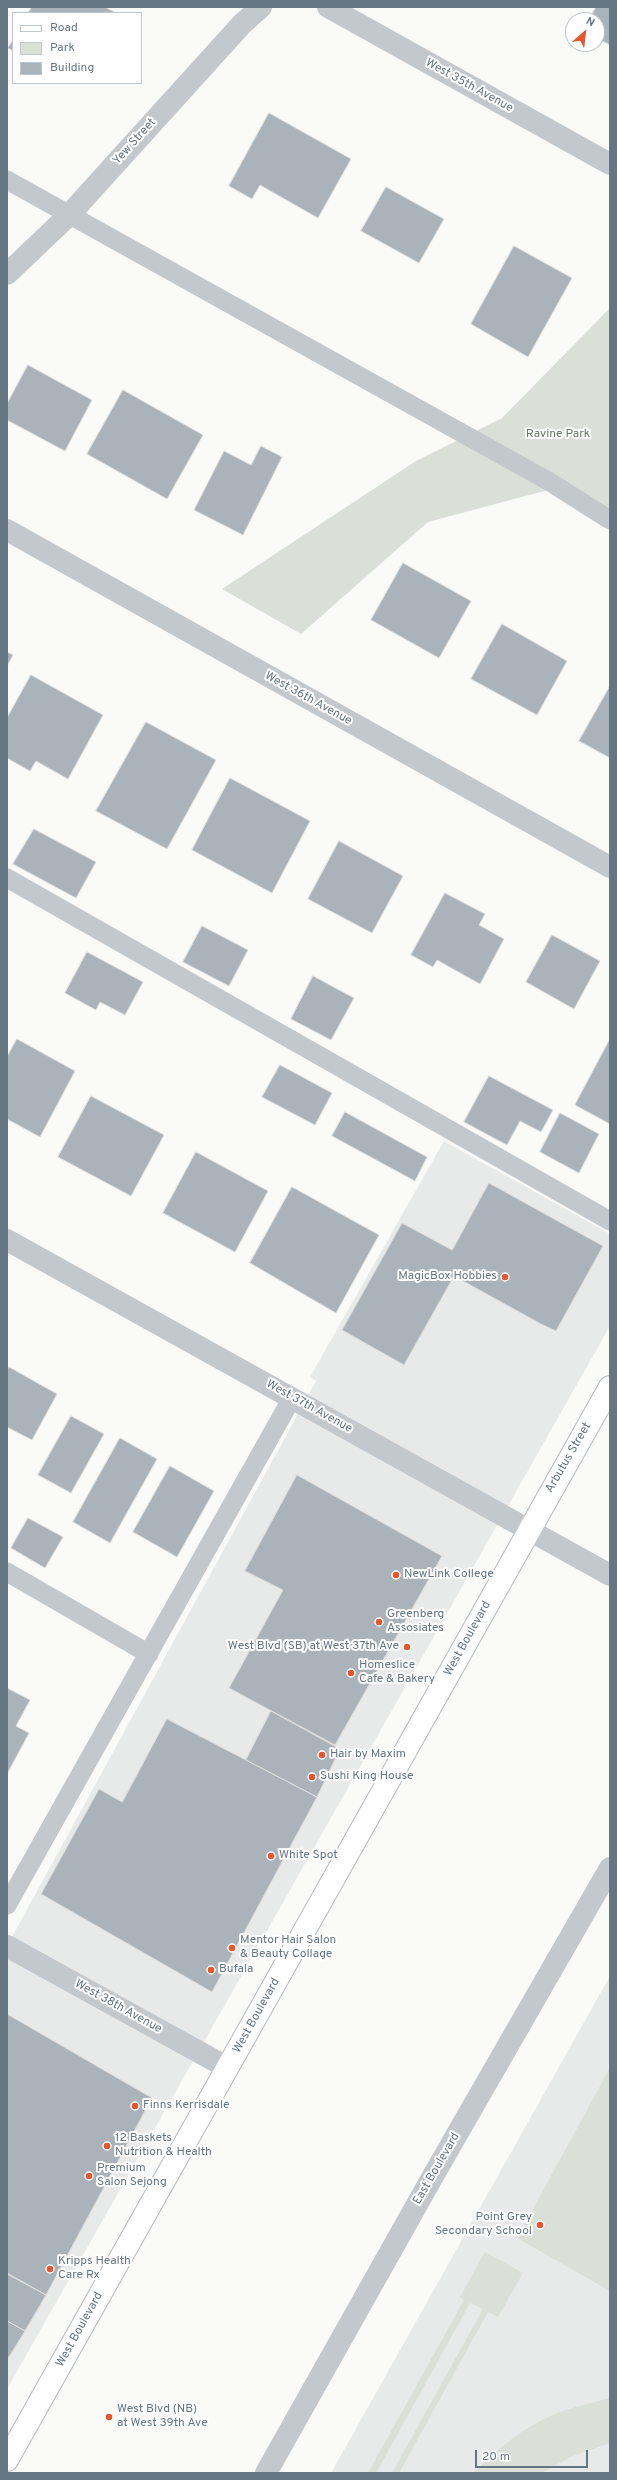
<!DOCTYPE html>
<style>
body{margin:0}
#map{position:relative;width:617px;height:2480px;overflow:hidden;background:#fafaf8;font-family:Overpass,sans-serif}
canvas{display:block}
.frame{position:absolute;inset:0;border:8px solid #657683;pointer-events:none}
.legend{position:absolute;left:12px;top:12px;width:130px;height:72px;box-sizing:border-box;background:#fff;border:1px solid #c1c8cd;margin:0;padding:5px 7px;list-style:none;font-size:12px;color:#657683}
.legend li{display:flex;align-items:center;gap:8px;height:20px}
.legend b{width:20px;border:1px solid #c1c8cd}
.north{position:absolute;left:565px;top:12px;width:40px;height:40px;box-sizing:border-box;background:#fff;border:1px solid #c1c8cd;border-radius:50%;rotate:28deg;font-size:11px;font-weight:700;line-height:16px;text-align:center;color:#657683}
.north::after{content:'';display:block;margin:auto;width:14px;height:18px;background:#e4572e;clip-path:polygon(50% 0,100% 100%,50% 72%,0 100%)}
.scale{position:absolute;left:475px;top:2450px;width:113px;height:18px;box-sizing:border-box;border:2px solid #657683;border-top:0;padding-left:5px;font-size:12px;line-height:14px;white-space:nowrap;color:#657683;-webkit-text-stroke:3px #fff;paint-order:stroke}
</style>
<div id="map">
<canvas width="617" height="2480"></canvas>
<div class="frame"></div>
<ul class="legend">
<li><b style="height:5px;background:#fff"></b>Road</li>
<li><b style="height:11px;background:#dadfd7"></b>Park</li>
<li><b style="height:11px;background:#aab3b9"></b>Building</li>
</ul>
<div class="north">N</div>
<div class="scale">20 m</div>
</div>
<script>
const ctx = document.querySelector('canvas').getContext('2d');
ctx.lineJoin = 'round';
function fillPath(path, color) {
  ctx.fillStyle = color;
  ctx.fill(path, 'evenodd');
}
function strokePath(path, color, width, dash) {
  ctx.strokeStyle = color;
  ctx.lineWidth = width;
  ctx.lineCap = dash ? 'butt' : 'round';
  ctx.setLineDash(dash || []);
  ctx.stroke(path);
}
function label(font, color, halo, rows, align = 'center') {
  ctx.font = font + ' Overpass,sans-serif';
  ctx.lineWidth = 4;
  ctx.setLineDash([]);
  ctx.textBaseline = 'middle';
  ctx.strokeStyle = halo;
  ctx.fillStyle = color;
  for (const [text, x, y, turn = 0] of rows) {
    ctx.save();
    ctx.translate(x, y);
    ctx.rotate((+turn || 0) * Math.PI / 180);
    ctx.textAlign = isNaN(turn) ? turn : align;
    if (halo) ctx.strokeText(text, 0, 0);
    ctx.fillText(text, 0, 0);
    ctx.restore();
  }
}
const built = new Path2D(`
 M444 1141 610 1234V1326L7 2389V1946L316 1381 310 1377Z
 M610 1976V2473H331Z`);
const green = new Path2D(`
 M610 308V512L563 486 428 522 301 634 222 589 416 461 502 418Z
 M610 2068V2291L517 2238Z
 M485 2252 523 2273 498 2317 488 2312 399 2473H392L483 2309 470 2303 376 2473H368L464 2300 460 2297Z
 M610 2398V2443L570 2457 542 2473H473C494 2453 516 2433 542 2420 562 2409 588 2404 610 2398Z`);
const building = new Path2D(`
 M32 7H105L116 13H28Z
 M596 7H610V45L597 38V20H589Z
 M13 40V51L8 48Z
 M269 113 351 159 318 218 260 185 252 199 229 186Z
 M386 187 444 219 419 263 361 231Z
 M514 246 572 278 528 357 471 324Z
 M28 365 92 400 65 451 7 420V404Z
 M123 390 203 435 167 499 87 454Z
 M261 446 282 457 243 535 194 510 224 451 251 465Z
 M403 563 471 601 439 658 371 620Z
 M502 624 567 661 537 715 471 679Z
 M7 652 13 655 7 666Z
 M31 675 103 715 68 779 36 761 30 771 7 758V718Z
 M610 686V758L579 741Z
 M146 722 216 760 167 849 96 811Z
 M230 778 310 821 272 893 192 850Z
 M34 829 96 862 76 898 13 864Z
 M339 841 403 876 372 933 308 899Z
 M445 893 485 914 479 925 504 939 480 984 437 960 433 967 411 955Z
 M202 926 248 950 229 986 183 962Z
 M552 935 600 961 574 1009 526 982Z
 M87 952 143 982 125 1015 100 1002 96 1010 65 993Z
 M313 976 354 998 331 1040 291 1019Z
 M17 1039 75 1071 40 1137 7 1119V1057Z
 M610 1039V1124L575 1105Z
 M280 1065 332 1093 315 1125 262 1097Z
 M489 1076 553 1110 541 1132 520 1121 507 1145 464 1122Z
 M91 1096 164 1135 131 1196 58 1157Z
 M345 1112 427 1157 415 1181 332 1136Z
 M560 1113 599 1134 579 1173 540 1152Z
 M196 1152 268 1191 235 1252 163 1213Z
 M489 1183 603 1246 556 1331 541 1324 454 1276 404 1365 342 1330 402 1223 452 1250Z
 M292 1187 379 1235 336 1313 250 1263Z
 M9 1367 57 1394 32 1440 7 1427V1371Z
 M71 1416 104 1434 71 1493 38 1475Z
 M120 1438 157 1459 110 1543 73 1522Z
 M170 1466 214 1491 177 1557 133 1532Z
 M297 1475 442 1556 335 1745 229 1688 283 1590 245 1571Z
 M28 1518 63 1537 45 1568 11 1548Z
 M7 1688 30 1700 16 1726 29 1733 7 1774Z
 M271 1711 340 1749 317 1797 246 1760Z
 M167 1719 317 1797 212 1992 41 1894 99 1789 122 1802Z
 M7 2014 152 2098 46 2295 7 2273Z
 M7 2274 46 2295 25 2331 7 2321Z
 M7 2321 25 2331 7 2360Z`);
const service = new Path2D(`
 M7 180 550 482 610 520
 M7 878 610 1221
 M7 1572 149 1654
 M7 1905 292 1398`);
const minor = new Path2D(`
 M328 7 610 164
 M7 274 69 215 242 24 261 7
 M7 530 610 867
 M7 1240 610 1575
 M7 1946 228 2068
 M266 2473 433 2176 610 1868`);
const secondary = new Path2D(`
 M7 2460 610 1387`);
const markers = [
 [505,1277,4,"#e4572e"],
 [396,1575,4,"#e4572e"],
 [379,1622,4,"#e4572e"],
 [407,1647,4,"#e4572e"],
 [351,1673,4,"#e4572e"],
 [322,1755,4,"#e4572e"],
 [312,1777,4,"#e4572e"],
 [271,1856,4,"#e4572e"],
 [232,1948,4,"#e4572e"],
 [211,1970,4,"#e4572e"],
 [135,2106,4,"#e4572e"],
 [107,2146,4,"#e4572e"],
 [89,2176,4,"#e4572e"],
 [540,2225,4,"#e4572e"],
 [50,2269,4,"#e4572e"],
 [109,2417,4,"#e4572e"]
];
const streetNames = [
 ["West 35th Avenue",469,86,29],
 ["Yew Street",135,142,-48],
 ["West 36th Avenue",308,699,29],
 ["West 37th Avenue",309,1407,29],
 ["Arbutus Street",569,1458,-60],
 ["West Boulevard",468,1639,-61],
 ["West 38th Avenue",118,2007,29],
 ["West Boulevard",257,2016,-61],
 ["East Boulevard",437,2169,-60],
 ["West Boulevard",80,2330,-61]
];
const parkNames = [
 ["Ravine Park",558,435]
];
const poiNames = [
 ["MagicBox Hobbies",497,1277,"right"],
 ["NewLink College",404,1575],
 ["Greenberg",387,1615],
 ["Assosiates",387,1629],
 ["West Blvd (SB) at West 37th Ave",399,1647,"right"],
 ["Homeslice",359,1666],
 ["Cafe & Bakery",359,1680],
 ["Hair by Maxim",330,1755],
 ["Sushi King House",320,1777],
 ["White Spot",279,1856],
 ["Mentor Hair Salon",240,1941],
 ["& Beauty Collage",240,1955],
 ["Bufala",219,1970],
 ["Finns Kerrisdale",143,2106],
 ["12 Baskets",115,2139],
 ["Nutrition & Health",115,2153],
 ["Premium",97,2169],
 ["Salon Sejong",97,2183],
 ["Point Grey",532,2218,"right"],
 ["Secondary School",532,2232,"right"],
 ["Kripps Health",58,2262],
 ["Care Rx",58,2276],
 ["West Blvd (NB)",117,2410],
 ["at West 39th Ave",117,2424]
];
fillPath(built, '#e8e9e9');
fillPath(green, '#dadfd7');
fillPath(building, '#aab3b9');
strokePath(building, '#dcdcda', 1);
strokePath(secondary, '#b3babf', 24);
strokePath(service, '#c3c8cc', 19);
strokePath(minor, '#c3c8cc', 22);
strokePath(secondary, '#fff', 22);
for (const [x, y, r, color] of markers) {
  const dot = new Path2D();
  dot.arc(x, y, r, 0, 2 * Math.PI);
  ctx.fillStyle = color;
  ctx.fill(dot);
  strokePath(dot, '#fff', 1.5);
}
label('12px', '#657683', '#fff', streetNames);
label('12px', '#687a64', '#fff', parkNames);
label('12px', '#657683', '#fff', poiNames, 'left');
</script>
